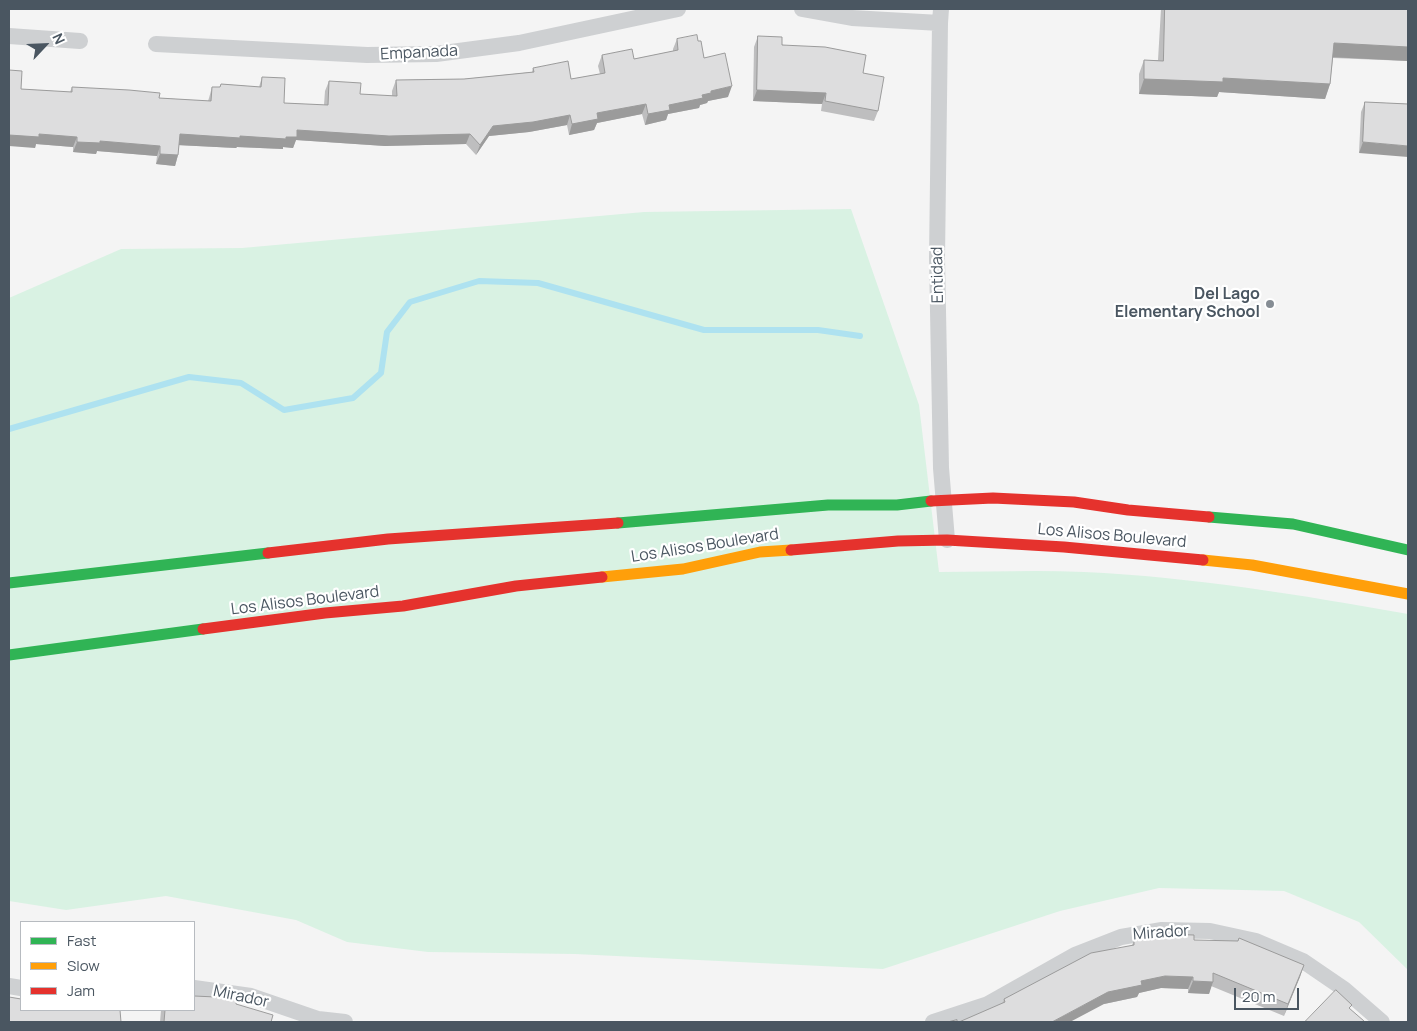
<!DOCTYPE html>
<style>
body{margin:0}
#map{position:relative;width:1417px;height:1031px;overflow:hidden;background:#f4f4f4;font-family:Manrope,sans-serif}
canvas{display:block}
.frame{position:absolute;inset:0;border:10px solid #4a5661;pointer-events:none}
.legend{position:absolute;left:20px;top:921px;width:175px;height:90px;box-sizing:border-box;background:#fff;border:1px solid #b7bbc0;margin:0;padding:6px 9px;list-style:none;font-size:15px;color:#4a5661}
.legend li{display:flex;align-items:center;gap:10px;height:25px}
.legend b{width:25px;border:1px solid #b7bbc0}
.north{position:absolute;left:20px;top:20px;width:50px;height:50px;-webkit-text-stroke:4px #fff;paint-order:stroke;rotate:65deg;font-size:14px;font-weight:700;line-height:20px;text-align:center;color:#4a5661}
.north::after{content:'';display:block;margin:auto;width:18px;height:22px;background:#4a5661;clip-path:polygon(50% 0,100% 100%,50% 72%,0 100%)}
.scale{position:absolute;left:1234px;top:988px;width:65px;height:22px;box-sizing:border-box;border:2px solid #4a5661;border-top:0;padding-left:6px;font-size:15px;line-height:18px;white-space:nowrap;color:#4a5661;-webkit-text-stroke:4px #fff;paint-order:stroke}
</style>
<div id="map">
<canvas width="1417" height="1031"></canvas>
<div class="frame"></div>
<ul class="legend">
<li><b style="height:6px;background:#30b455"></b>Fast</li>
<li><b style="height:6px;background:#ff9f0a"></b>Slow</li>
<li><b style="height:6px;background:#e5322d"></b>Jam</li>
</ul>
<div class="north">N</div>
<div class="scale">20 m</div>
</div>
<script>
const ctx = document.querySelector('canvas').getContext('2d');
ctx.lineJoin = 'round';
function fillPath(path, color) {
  ctx.fillStyle = color;
  ctx.fill(path, 'evenodd');
}
function strokePath(path, color, width, dash) {
  ctx.strokeStyle = color;
  ctx.lineWidth = width;
  ctx.lineCap = dash ? 'butt' : 'round';
  ctx.setLineDash(dash || []);
  ctx.stroke(path);
}
function label(font, color, halo, rows, align = 'center') {
  ctx.font = font + ' Manrope,sans-serif';
  ctx.lineWidth = 4.5;
  ctx.setLineDash([]);
  ctx.textBaseline = 'middle';
  ctx.strokeStyle = halo;
  ctx.fillStyle = color;
  for (const [text, x, y, turn = 0] of rows) {
    ctx.save();
    ctx.translate(x, y);
    ctx.rotate((+turn || 0) * Math.PI / 180);
    ctx.textAlign = isNaN(turn) ? turn : align;
    if (halo) ctx.strokeText(text, 0, 0);
    ctx.fillText(text, 0, 0);
    ctx.restore();
  }
}
const green = new Path2D(`
 M851 209 919 405 939 572C988 572 1036 570 1084 572 1193 577 1301 595 1408 614V970L1359 922 1284 891 1159 888 1060 911 883 969 575 954 428 952 347 942 296 920 166 896 66 910 9 901V298L121 249 242 248 644 212Z`);
const stream = new Path2D(`
 M9 429 189 377 241 383 284 410 353 398 381 373 387 332 410 302 479 281 538 283 704 330H818L860 336`);
const street = new Path2D(`
 M802 9 852 18 940 23
 M941 9 940 23 937 258 941 468 947 540
 M9 36 80 41
 M156 44 367 55 436 54 519 43 678 9
 M9 986 21 988
 M194 988 251 996 318 1019 345 1022
 M933 1022 988 1004 1075 955 1121 937 1162 930 1210 931 1256 941 1303 961 1344 989 1382 1022`);
const fast = new Path2D(`
 M1209 517 1293 524 1408 550
 M618 523 828 505H897L931 501
 M9 583 268 553
 M9 655 203 629`);
const slow = new Path2D(`
 M1203 560 1252 565 1408 594
 M602 577 683 569 760 552 791 550`);
const jam = new Path2D(`
 M931 501 993 498 1074 502 1128 510 1209 517
 M791 550 898 541 947 540 1064 547 1203 560
 M268 553 388 539 618 523
 M203 629 325 613 403 606 516 586 602 577`);
const wall = new Path2D(`
 M1161 9H1408V61L1333 58 1330 84 1325 99 1219 92 1217 97 1139 94V74L1144 60H1158Z
 M758 36 863 73 878 111 874 121 821 111 822 104 753 101 754 47Z
 M677 39 698 41 704 58 728 97 708 101 707 103 700 105 699 108 668 114 666 120 645 125 642 114 597 123 594 130 569 135 567 125 529 132 489 136 476 155 466 144 385 146 296 140 293 148 283 147V149L237 147 236 148 179 145 178 155 175 166 156 164 157 156 97 151 96 154 73 152V147L36 144 35 148 21 89 70 92 72 87 159 98 208 101 209 98 212 87H220L221 84 259 87 262 77 284 103 324 105 325 91 329 81 360 94 392 96V91L396 80 464 79 532 72 533 68 571 79 600 74 598 66 602 55 634 59 673 51V49Z
 M1365 102 1408 104 1359 153 1361 112Z
 M1194 940 1304 965 1284 1016 1211 986 1209 994 1188 993V989L1161 988 1139 993 1137 997 1104 1004H1002L1004 999 1132 945 1134 941Z
 M236 1004 271 1022H160L161 1010H194Z`);
const shadedWall = new Path2D(`
 M1334 43 1408 47V61L1329 57Z
 M1223 78 1330 84 1325 99 1219 92 1217 97 1139 94 1144 79Z
 M732 86 728 97 708 101 707 103 700 105 699 108 668 114 666 120 645 125 648 114 669 105 702 95 711 91Z
 M757 90 826 93 822 104 753 101Z
 M646 104 642 114 597 123 594 130 569 135 572 124 597 113Z
 M570 115 567 125 529 132 489 136 476 155 480 145 493 126Z
 M297 130 470 134 466 144 385 146 296 140 293 148 283 147V149L237 147 236 148 176 145 180 134 286 137Z
 M39 134 77 137 73 147 36 144 35 148 9 146V135Z
 M100 141 160 146 157 156 97 151 96 154 73 152 77 142Z
 M1363 142 1408 146V157L1359 153Z
 M160 154 178 155 175 166 156 164Z
 M1304 965 1300 977 1284 1016 1288 1004Z
 M1165 976 1193 977 1188 989 1161 988 1139 993 1137 997 1104 1004 1070 1022H1052L1108 992 1141 981Z
 M1193 981 1213 982 1209 994 1188 993Z`);
const building = new Path2D(`
 M1165 9H1408V47L1334 43 1330 84 1223 78V82L1144 79V60L1163 61Z
 M697 35 698 41H701L704 58 725 53 732 86 711 91V93L702 95 703 98 669 105 670 110 648 114 646 104 597 113 598 119 572 124 570 115 533 122 493 126 480 145 470 134 389 136 297 130V137H286V139L240 136V138L180 134 178 155 160 154V146L100 141V143L77 142V137L39 134V137L9 135V70L22 71 21 89 72 92V87L129 90 160 93 159 98 211 101 212 87H220L221 84 261 87 262 77 285 78 284 103 328 105 329 81 361 83 360 94 397 96 396 80 464 79 534 72 533 68 568 61 571 79 605 73 602 55 632 49 634 59 678 50 677 39Z
 M758 36 782 37V45L825 47 866 55 863 73 884 77 878 111 825 101 826 93 757 90Z
 M1365 102 1408 104V146L1363 142Z
 M1163 934 1194 935V940L1238 941 1239 938 1304 965 1288 1004 1213 973V982L1193 981V977L1165 976 1141 981 1142 985 1108 992 1052 1022H959L1005 1002 1004 999 1091 953 1134 945V941Z
 M1336 990 1352 1005 1349 1008 1364 1021 1363 1022H1308L1306 1021Z
 M194 996 237 998 236 1004 273 1015 271 1022H164L165 1010H194Z
 M9 997 21 999V1010H120L121 1022H9Z
 M957 1020V1022H948Z`);
const markers = [
 [1270,304,5,"#868d94"]
];
const streetNames = [
 ["Empanada",419,53,-3],
 ["Entidad",938,275,-91],
 ["Los Alisos Boulevard",1112,536,5],
 ["Los Alisos Boulevard",705,546,-9],
 ["Los Alisos Boulevard",305,601,-7],
 ["Mirador",1161,933,-4],
 ["Mirador",241,997,12]
];
const poiNames = [
 ["Del Lago",1260,295],
 ["Elementary School",1260,313]
];
fillPath(green, '#d9f2e3');
strokePath(stream, '#aee2f0', 6);
strokePath(street, '#ced0d2', 16);
strokePath(fast, '#30b455', 11);
strokePath(slow, '#ff9f0a', 11);
strokePath(jam, '#e5322d', 11);
fillPath(wall, '#bebebf');
fillPath(shadedWall, '#9b9b9b');
fillPath(building, '#ddddde');
strokePath(building, '#9b9b9b', 1);
for (const [x, y, r, color] of markers) {
  const dot = new Path2D();
  dot.arc(x, y, r, 0, 2 * Math.PI);
  ctx.fillStyle = color;
  ctx.fill(dot);
  strokePath(dot, '#fff', 2);
}
label('16px', '#4a5661', '#fff', streetNames);
label('bold 16px', '#4a5661', '#fff', poiNames, 'right');
</script>
